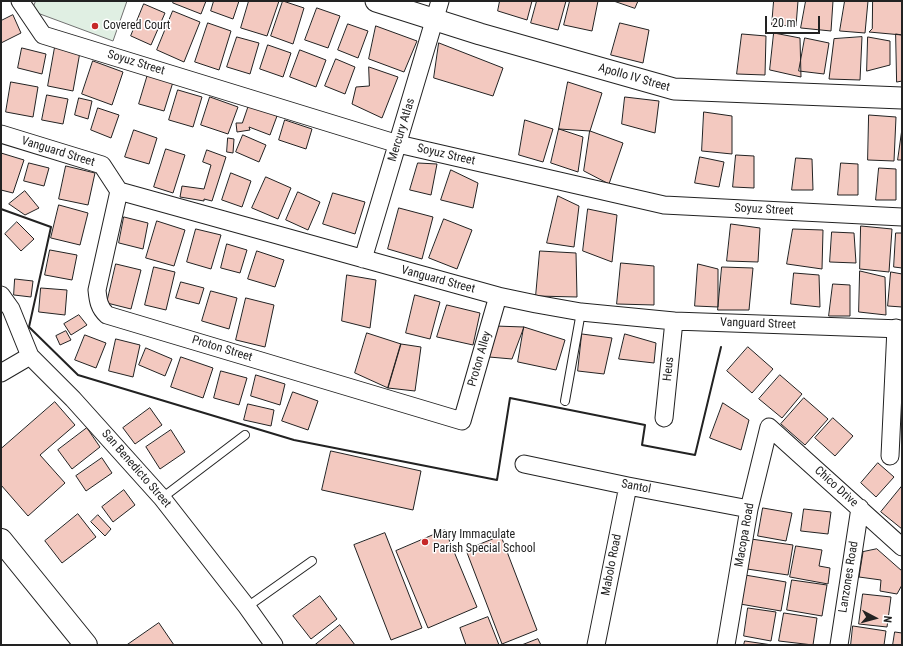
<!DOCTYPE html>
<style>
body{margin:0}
#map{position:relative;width:903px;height:646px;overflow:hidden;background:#fff;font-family:"Roboto Condensed",sans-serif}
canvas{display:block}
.frame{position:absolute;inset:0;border:2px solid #222;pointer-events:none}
.north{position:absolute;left:855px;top:598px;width:40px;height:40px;-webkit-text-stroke:3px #fff;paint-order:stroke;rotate:96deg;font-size:11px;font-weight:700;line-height:16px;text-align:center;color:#222}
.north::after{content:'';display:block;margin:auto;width:14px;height:18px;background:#222;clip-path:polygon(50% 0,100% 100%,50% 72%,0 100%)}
.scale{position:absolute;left:765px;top:16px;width:55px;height:18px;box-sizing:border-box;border:2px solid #222;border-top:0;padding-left:5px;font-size:12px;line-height:14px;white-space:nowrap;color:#222;-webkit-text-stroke:3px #fff;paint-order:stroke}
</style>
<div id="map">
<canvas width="903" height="646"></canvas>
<div class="frame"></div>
<div class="north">N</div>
<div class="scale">20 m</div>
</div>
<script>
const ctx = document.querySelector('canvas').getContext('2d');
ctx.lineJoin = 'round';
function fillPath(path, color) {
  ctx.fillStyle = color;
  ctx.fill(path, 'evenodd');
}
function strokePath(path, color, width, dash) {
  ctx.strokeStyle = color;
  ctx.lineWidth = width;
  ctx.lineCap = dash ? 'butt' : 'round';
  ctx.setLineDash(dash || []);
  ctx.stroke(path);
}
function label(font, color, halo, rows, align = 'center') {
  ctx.font = font + ' "Roboto Condensed",sans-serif';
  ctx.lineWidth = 3;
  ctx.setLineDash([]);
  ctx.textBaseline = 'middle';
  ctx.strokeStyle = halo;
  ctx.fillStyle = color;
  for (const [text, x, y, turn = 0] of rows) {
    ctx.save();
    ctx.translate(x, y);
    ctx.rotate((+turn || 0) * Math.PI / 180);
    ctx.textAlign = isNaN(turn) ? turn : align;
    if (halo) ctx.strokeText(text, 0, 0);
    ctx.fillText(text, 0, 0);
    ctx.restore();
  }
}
const green = new Path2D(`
 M36 1H127L113 41 32 11Z`);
const building = new Path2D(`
 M174 1H206L201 14 173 3Z
 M214 1H239L233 19 211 11Z
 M249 1H279L267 36 241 28Z
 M283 1 304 8 293 44 271 36Z
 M500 1H532L527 20 498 11Z
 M537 1H566L558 30 531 23Z
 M570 1H598L592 31 564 25Z
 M614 1H638L635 8Z
 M774 1H798L796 26 772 25Z
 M806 1H833L831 31 801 28Z
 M845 1H868L865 33 840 31Z
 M873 1H902V35L869 32 872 29Z
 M144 4 165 13 151 45 131 36Z
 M317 8 340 16 328 48 305 40Z
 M173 11 200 22 184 62 157 50Z
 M13 15 21 33 1 43V21Z
 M208 23 231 31 219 70 195 62Z
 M620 23 649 30 643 63 611 55Z
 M348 24 368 31 358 58 338 50Z
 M376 26 417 41 404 72 369 59Z
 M774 33 800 38 801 77 770 70Z
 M742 34 766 36 765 75 737 74Z
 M896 34 902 35V81L897 82Z
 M237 37 259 43 250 74 227 67Z
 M862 37 860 80 829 79 834 39Z
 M868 37 890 41V65L867 71Z
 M805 38 829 43 824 74 799 71Z
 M439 43 503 68 493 96 434 78Z
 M268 45 291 53 283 77 260 69Z
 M55 47 80 52 73 91 48 86Z
 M22 48 46 54 42 74 18 68Z
 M300 50 326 60 316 87 290 77Z
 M336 59 355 67 345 94 325 86Z
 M93 61 123 72 112 105 82 94Z
 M369 67 398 77 382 118 352 104 356 87 369 86Z
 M148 74 173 82 164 111 139 104Z
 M11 82 38 87 33 117 6 112Z
 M568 82 602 93 590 131 559 129Z
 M178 90 202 97 193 127 169 120Z
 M47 95 68 99 63 124 42 120Z
 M210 97 238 107 228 134 201 125Z
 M625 97 659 101 655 133 622 124Z
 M79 98 92 101 88 119 75 115Z
 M249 105 277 116 270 135 249 127 250 130 237 132 236 123H242Z
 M98 108 119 115 111 138 91 130Z
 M704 112 732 116V154L702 151Z
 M869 115 896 117 894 161 868 160Z
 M285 120 312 129 306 149 279 140Z
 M525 120 553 129 543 162 519 155Z
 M559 129 583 137 578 172 551 163Z
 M902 129V160H898Z
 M134 130 157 138 149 164 125 157Z
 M590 131 623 143 609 184 584 171Z
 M243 135 266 145 259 162 236 152Z
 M228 138 234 139 233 153 227 152Z
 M166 149 185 155 173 193 154 187Z
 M207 150 226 157 212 201 204 199V201L180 197 182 186 204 189 211 165 203 162Z
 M1 153 24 160 13 193 1 190Z
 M736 155 754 156V188L733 187Z
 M700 157 724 162 719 187 695 183Z
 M796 158 812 159 813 190H792Z
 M29 163 49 168 44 186 24 181Z
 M418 163 437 164 431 195 410 190Z
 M841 163 858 164V195H838Z
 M66 166 95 173 88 205 59 199Z
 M879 168 896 169V200H876Z
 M451 170 478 183 473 208 441 200Z
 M231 173 251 181 242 207 222 200Z
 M266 177 291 188 278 219 252 208Z
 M25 191 39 208 25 215 9 204Z
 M298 192 320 202 308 230 286 220Z
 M333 193 365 202 355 234 323 224Z
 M558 196 579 206 574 247 547 243Z
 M59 205 88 213 80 245 51 238Z
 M399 208 433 217 422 259 388 249Z
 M588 209 617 215 612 262 583 251Z
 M124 217 148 223 143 249 119 243Z
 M444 219 472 230 457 269 429 258Z
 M157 221 185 230 174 266 146 258Z
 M17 222 34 239 21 251 5 234Z
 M731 224 760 228 758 262 727 261Z
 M861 226 892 229 889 272 860 269Z
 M196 229 221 235 211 269 187 262Z
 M793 229 823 230 822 269 787 264Z
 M832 232 854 233 856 263 830 262Z
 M896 233H902V268L894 267Z
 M227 244 247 250 240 273 221 268Z
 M50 250 77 255 72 280 45 275Z
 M257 251 284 260 275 287 248 279Z
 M540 251 576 253 577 297 536 296Z
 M621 263 654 266V305L617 304Z
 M116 264 141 270 131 309 107 303Z
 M698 264 718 269V307L695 306Z
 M154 267 175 272 166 310 145 305Z
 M722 267 753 268 749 310H718Z
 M860 271 885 277 886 315 859 312Z
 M891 272 902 274V307L888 306Z
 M794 273 819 275 820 307 791 304Z
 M347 275 376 280 370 328 342 321Z
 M15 279 33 281 31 297 14 295Z
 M181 282 204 288 199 304 176 298Z
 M833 284 850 285V316H829Z
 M41 288 67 290 65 315 39 312Z
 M211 291 237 298 229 329 202 321Z
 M415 295 440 302 430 339 406 333Z
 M246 298 274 305 265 347 236 340Z
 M447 305 480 313 473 345 437 337Z
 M79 315 87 325 71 335 64 324Z
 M495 326 524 327 512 359 489 357Z
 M524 327 565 340 556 370 518 362Z
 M66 331 71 340 60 345 56 336Z
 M367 333 401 344 388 388 355 373Z
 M582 334 612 338 604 374 578 371Z
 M625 334 656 343 654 363 619 359Z
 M85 335 106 343 96 368 75 360Z
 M116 339 140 345 133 377 109 371Z
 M401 344 421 347 415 391 388 388Z
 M748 347 773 369 752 393 727 371Z
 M146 348 172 359 165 376 139 365Z
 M181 357 213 368 203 398 171 387Z
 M221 371 247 378 239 405 214 398Z
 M256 375 285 384 280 405 251 396Z
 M780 375 802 394 782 418 759 399Z
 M293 392 318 401 308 430 282 421Z
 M804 398 828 419 805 445 781 424Z
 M55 402 75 425 40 455 65 483 28 516 1 485V449Z
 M723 403 749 420 741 450 710 438Z
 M248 404 274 410 271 426 244 420Z
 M150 408 162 425 135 444 123 428Z
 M833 418 853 436 835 456 815 438Z
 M87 428 100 447 72 469 58 450Z
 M171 430 185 452 160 469 146 447Z
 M331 451 421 471 413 510 322 490Z
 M102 458 112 473 86 491 76 476Z
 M878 463 894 477 876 497 861 483Z
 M902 486V529L881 512Z
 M124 490 135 505 113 522 102 507Z
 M763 508 792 513 786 541 758 536Z
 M804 509 831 512 828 534 801 531Z
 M78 514 96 537 62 563 45 541Z
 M98 515 111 529 105 536 91 522Z
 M445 530 477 607 428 628 396 551Z
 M385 533 422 628 391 640 354 545Z
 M501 536 537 630 502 644 466 550Z
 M751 539 793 545 788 575 747 569Z
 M796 546 822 550 819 566 830 568 828 584 790 577Z
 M877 549 902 571V585L897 594 880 591 881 580 859 577 863 552Z
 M745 575 786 582 781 611 740 604Z
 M792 580 827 585 822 616 787 610Z
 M863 594 891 597 887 627 859 624Z
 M320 596 337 619 311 639 293 616Z
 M748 608 776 612 771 641 744 636Z
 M784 613 817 618 813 645 779 641Z
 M488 617 499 645H466L460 628Z
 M159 623 174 645H127Z
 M340 625 355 645H315Z
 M853 626 886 631 884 645H851Z
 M895 632 902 633V645H893Z
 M538 639 541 645H522Z
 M745 641 772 645H744Z`);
const service = new Path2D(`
 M565 401 581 312
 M162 498 245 435
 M247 607 312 561`);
const minor = new Path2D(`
 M20 1 43 35 398 144 664 205 902 217
 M1 134 102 165 119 191 498 296 536 304 581 312 674 321 902 329
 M119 191 97 290C98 300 99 308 107 315L462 421 498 296
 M363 259 440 1
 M1 295 11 309 30 356 73 399 162 498 247 607 274 645
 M1 373 30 356
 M664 418 674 321
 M890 456 896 328
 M524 464 628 486 749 509
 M596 645 628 486
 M726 645 749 509 769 427 902 547
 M839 645 860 508`);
const tertiary = new Path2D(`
 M376 1 480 34 674 89 902 98`);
const secondary = new Path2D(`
 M1 540 86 645`);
const wall = new Path2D(`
 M1 209 51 227 29 327 78 375 294 440 497 480 510 398 645 425 642 445 695 455 721 347`);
const markers = [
 [95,26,4,"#c62828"],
 [425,542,4,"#c62828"]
];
const poiNames = [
 ["Covered Court",103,26],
 ["Mary Immaculate",433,535],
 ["Parish Special School",433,549]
];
const streetNames = [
 ["Soyuz Street",136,63,17],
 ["Apollo IV Street",634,78,16],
 ["Mercury Atlas",402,130,-73],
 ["Vanguard Street",58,152,17],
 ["Soyuz Street",446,155,13],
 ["Soyuz Street",764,210,3],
 ["Vanguard Street",438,280,15],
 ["Vanguard Street",758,324,2],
 ["Proton Street",222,349,17],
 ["Proton Alley",480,359,-74],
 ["Heus",669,369,-84],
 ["San Benedicto Street",136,469,49],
 ["Santol",636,487,11],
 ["Chico Drive",836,487,42],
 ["Macopa Road",745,535,-80],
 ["Mabolo Road",612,565,-79],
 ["Lanzones Road",849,577,-81]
];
fillPath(green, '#e0efe3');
strokePath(green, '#6f6f6f', 1);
fillPath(building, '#f3c9c0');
strokePath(building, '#222', 1);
strokePath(service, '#222', 10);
strokePath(minor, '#222', 19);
strokePath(tertiary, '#222', 23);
strokePath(secondary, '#222', 24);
strokePath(service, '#fff', 8);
strokePath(minor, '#fff', 17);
strokePath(tertiary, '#fff', 21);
strokePath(secondary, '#fff', 22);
strokePath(wall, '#222', 2);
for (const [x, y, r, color] of markers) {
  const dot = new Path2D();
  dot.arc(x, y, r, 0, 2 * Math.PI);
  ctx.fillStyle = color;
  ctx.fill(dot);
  strokePath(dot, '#fff', 1.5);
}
label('12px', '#222', '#fff', poiNames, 'left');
label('12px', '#222', '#fff', streetNames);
</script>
